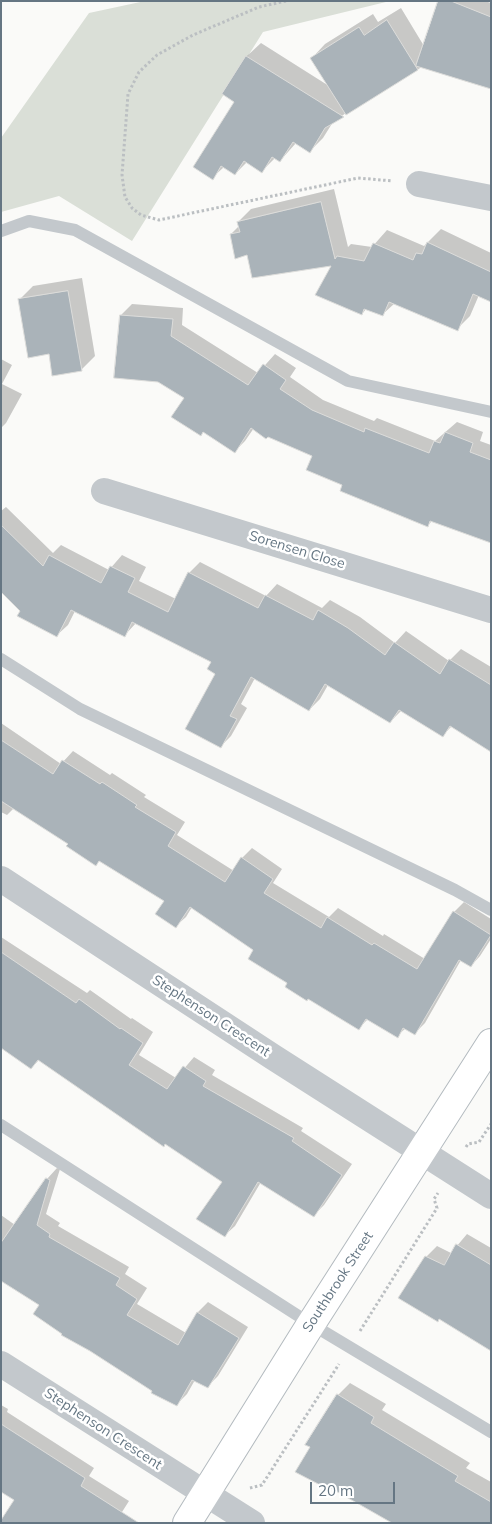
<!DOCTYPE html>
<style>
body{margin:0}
#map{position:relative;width:492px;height:1524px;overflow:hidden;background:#fafaf8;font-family:Mulish,sans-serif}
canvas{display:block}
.frame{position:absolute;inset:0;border:2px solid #657683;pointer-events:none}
.scale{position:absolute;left:310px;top:1482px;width:85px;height:22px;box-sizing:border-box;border:2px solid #657683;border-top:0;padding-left:6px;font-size:15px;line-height:18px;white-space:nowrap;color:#657683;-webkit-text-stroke:4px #fff;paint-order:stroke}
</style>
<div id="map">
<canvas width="492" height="1524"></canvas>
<div class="frame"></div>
<div class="scale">20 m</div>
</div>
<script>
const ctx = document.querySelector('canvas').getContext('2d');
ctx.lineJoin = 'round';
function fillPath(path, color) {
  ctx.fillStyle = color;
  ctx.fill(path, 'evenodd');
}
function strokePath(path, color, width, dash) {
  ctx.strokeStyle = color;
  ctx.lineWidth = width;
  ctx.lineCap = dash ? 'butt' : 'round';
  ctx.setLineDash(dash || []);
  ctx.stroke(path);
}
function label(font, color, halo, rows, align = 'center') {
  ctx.font = font + ' Mulish,sans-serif';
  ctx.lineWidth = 5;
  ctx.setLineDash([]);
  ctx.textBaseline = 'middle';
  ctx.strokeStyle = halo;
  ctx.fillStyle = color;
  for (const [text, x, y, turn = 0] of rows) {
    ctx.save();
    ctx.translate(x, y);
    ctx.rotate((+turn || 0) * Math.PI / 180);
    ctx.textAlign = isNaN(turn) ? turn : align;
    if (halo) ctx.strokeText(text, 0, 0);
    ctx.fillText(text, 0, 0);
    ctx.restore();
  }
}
const green = new Path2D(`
 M145 1H390L263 32 132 241 59 196 1 212V138L89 13Z`);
const shadow = new Path2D(`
 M440 1H485L491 3V25L346 113 333 122 323 138 310 151 296 143 280 161 275 158 262 171 247 162 235 174 224 167 212 178 236 101 224 94 247 56 261 43 329 86 312 58 325 44 373 14 378 22 401 8 424 46Z
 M334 189 348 247 351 244 372 247 387 230 424 246 441 229 491 253V301L479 295 470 316 457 329 395 303 383 314 367 308 362 314 334 264 248 253 231 234 239 226 238 222 251 209Z
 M82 278 95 356 81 370 50 353 19 300 33 286Z
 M132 304 183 308 182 325 258 373 275 354 296 368 290 377 323 400 374 421 377 418 435 441 457 422 483 432 480 441 491 445V542L433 520 428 525 344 485 314 455 254 428 245 441 234 452 185 397 121 315Z
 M1 359 12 365 2 384 22 394 6 423 1 428Z
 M6 507 53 553 61 545 109 570 122 555 146 567 139 581 176 599 189 573 200 562 266 596 277 584 322 608 330 600 360 617 395 643 406 631 449 661 461 649 491 667V751L452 726 442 736 402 710 390 722 328 685 320 699 309 710 255 678 241 704 247 708 231 736 220 747 217 673 213 661 136 623 125 635 75 611 68 625 56 636 21 611 1 591V511Z
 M1 723 61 764 73 751 110 775 112 773 146 795 144 797 185 822 177 835 234 871 242 858 252 848 282 869 273 883 329 917 338 908 383 936 384 934 425 959 454 912 464 902 491 919V939L480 956 471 966 461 960 425 1023 415 1033 406 1028 397 1036 368 1019 359 1028 289 983 255 949 192 907 186 917 176 926 165 900 100 860 96 864 70 843 14 808 7 815 1 812Z
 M1 937 87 993 90 990 131 1019 132 1018 153 1032 139 1055 176 1078 194 1057 215 1070 212 1075 303 1128 301 1131 352 1164 324 1205 314 1215 261 1182 235 1226 224 1236V1182L39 1060 31 1068 1 1046Z
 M57 1168 60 1169 46 1214 60 1223 58 1226 129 1267 125 1274 147 1288 137 1304 186 1333 198 1312 208 1302 248 1327 218 1376 208 1386 195 1380 187 1394 176 1405 153 1391 41 1304 1 1280V1215L15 1225 47 1179Z
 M467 1234 491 1248V1349L440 1318 437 1321 426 1257 437 1246 451 1253Z
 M350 1383 386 1404 382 1410 470 1463 466 1468 491 1482V1523L312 1447 338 1395Z
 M1 1405 8 1409 7 1412 94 1468 89 1476 129 1501 115 1523 16 1499 1 1490Z`);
const building = new Path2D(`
 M438 1H451L491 17V89L416 66Z
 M387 20 418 70 346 115 310 58 359 27 364 35Z
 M246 56 344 117 325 128 310 153 293 142 280 162 272 157 262 173 244 161 235 175 221 166 213 180 193 167 234 102 222 94Z
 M321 202 335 259 337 256 364 261 373 243 413 260 416 253 422 254 427 242 491 272V302L473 294 458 331 389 302 383 316 364 309 362 315 315 295 331 266 252 278 247 255 235 259 230 234 240 232 237 222Z
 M68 291 82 371 52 376 49 354 28 358 18 299Z
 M120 315 173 319 171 336 248 385 263 364 286 380 280 389 312 410 364 432 365 428 429 453 434 441 440 443 445 432 473 443 470 452 491 460V543L430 521 428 527 340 491 342 485 306 470 312 456 268 437 266 439 251 428 235 453 203 432 201 436 171 417 184 398 158 382 114 378Z
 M1 525 43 566 49 555 101 583 110 566 135 578 128 592 168 612 188 572 258 608 265 595 313 620 318 610 348 628 385 655 394 642 440 674 449 659 491 685V752L450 726 443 737 399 710 390 723 325 684 309 711 251 677 230 716 237 719 221 748 185 729 215 674 207 669 211 662 132 622 125 637 71 610 57 637 17 616 20 611 1 592Z
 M1 740 53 774 62 760 100 784 102 782 137 805 135 807 176 832 168 846 225 882 241 857 273 879 264 893 321 928 327 917 372 945 374 943 417 969 453 911 491 935 471 967 459 960 415 1035 403 1028 398 1038 366 1019 359 1030 308 999 307 1001 285 987 287 983 248 959 253 950 190 907 176 928 155 914 164 901 99 861 96 866 66 846 68 844 1 801Z
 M1 952 76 1003 79 999 120 1029 121 1028 143 1043 129 1065 167 1089 183 1066 206 1081 203 1086 294 1138 292 1141 342 1175 314 1217 258 1182 225 1237 196 1219 222 1182 165 1144 164 1147 38 1060 31 1069 1 1048Z
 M46 1178 50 1180 37 1225 50 1234 49 1237 120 1278 116 1285 137 1299 127 1315 178 1345 197 1312 239 1338 208 1388 192 1380 177 1406 151 1393 152 1391 90 1351 61 1335 62 1334 33 1314 39 1305 1 1281V1243Z
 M456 1244 491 1265V1351L439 1319 438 1322 398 1298 425 1256 444 1265Z
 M337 1394 374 1417 371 1423 458 1476 455 1481 491 1502V1523H392L327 1486 326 1488 295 1472 310 1447 305 1445Z
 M1 1424 85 1478 81 1486 139 1523H1V1520L14 1500 1 1492Z`);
const path = new Path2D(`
 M286 1 259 7 193 35 157 55 139 72 128 94 122 175 125 197 132 208 141 215 159 220 358 178 393 181
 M466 1147 468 1144 479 1142 491 1124
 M360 1331 437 1208 434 1199 438 1193
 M250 1488 262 1485 339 1364`);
const lane = new Path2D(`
 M1 231 29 221 75 230 348 381 491 412
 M1 659 80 709 455 890 491 910
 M1 1125 311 1324 491 1432`);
const street = new Path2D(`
 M419 184 491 198
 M104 491 491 610
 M1 879 273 1057 491 1196
 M1 1364 252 1523`);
const secondary = new Path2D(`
 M187 1523 311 1324 491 1043`);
const streetNames = [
 ["Sorensen Close",297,550,17],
 ["Stephenson Crescent",211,1016,33],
 ["Southbrook Street",338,1282,-57],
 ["Stephenson Crescent",103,1429,33]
];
fillPath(green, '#dadfd7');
fillPath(shadow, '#0003');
fillPath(building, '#aab3b9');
strokePath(building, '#dcdcda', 1);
strokePath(secondary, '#b3babf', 30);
strokePath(path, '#bbbfc2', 3, [2.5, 2.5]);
strokePath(lane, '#c3c8cc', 12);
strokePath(street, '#c3c8cc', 26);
strokePath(secondary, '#fff', 28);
label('14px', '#657683', '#fff', streetNames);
</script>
